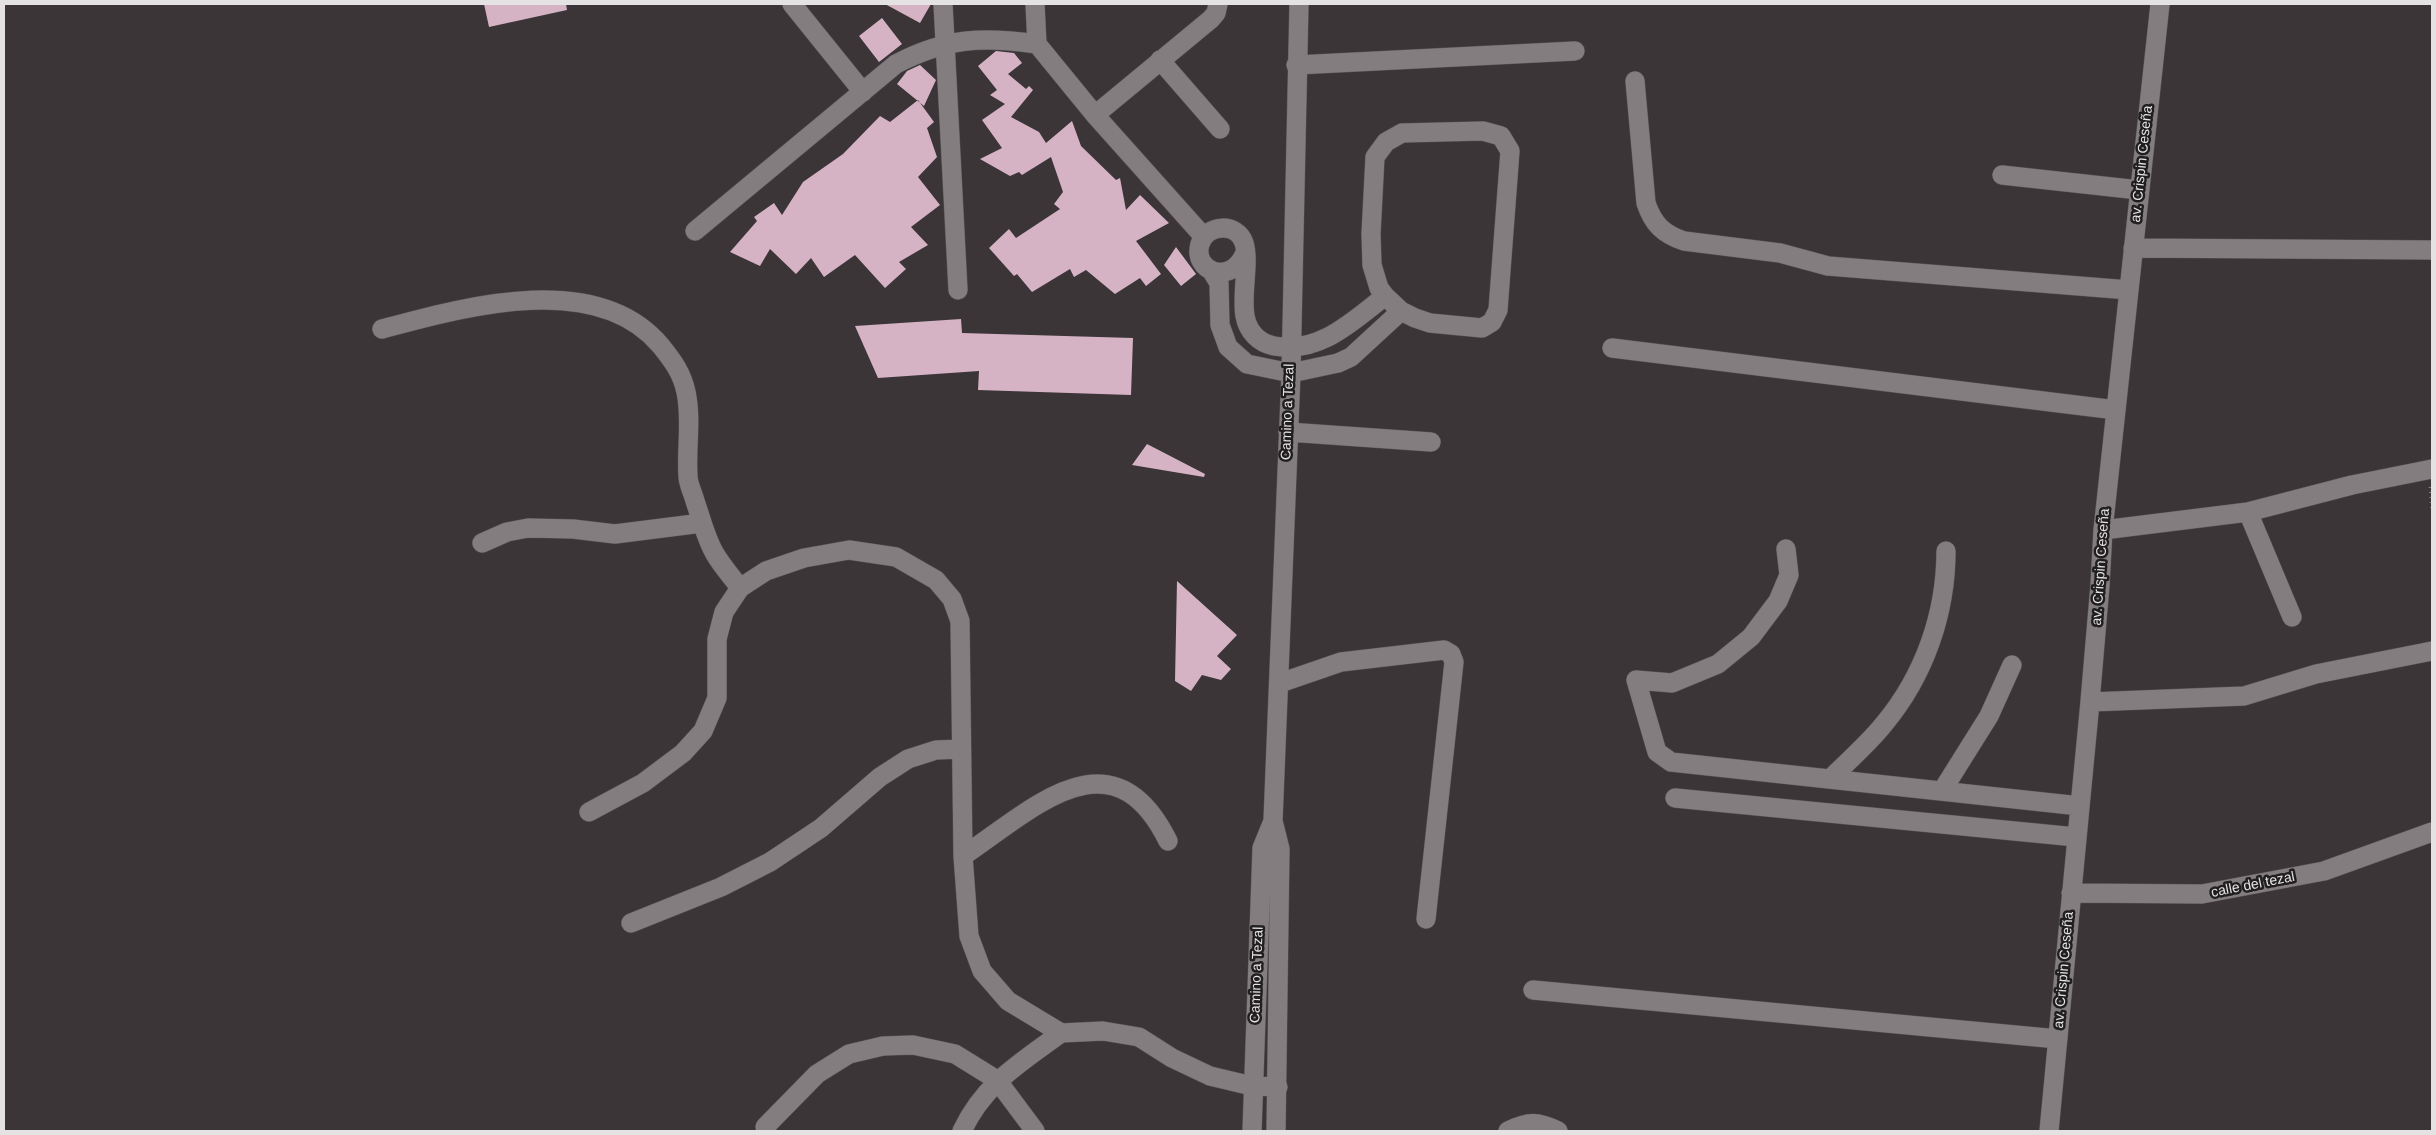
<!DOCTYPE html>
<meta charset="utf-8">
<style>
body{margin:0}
#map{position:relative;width:2436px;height:1135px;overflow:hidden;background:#3b3538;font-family:Arial,sans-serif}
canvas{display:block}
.frame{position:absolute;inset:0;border:5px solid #e5e2e3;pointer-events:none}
</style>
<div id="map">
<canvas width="2436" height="1135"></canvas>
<div class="frame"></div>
</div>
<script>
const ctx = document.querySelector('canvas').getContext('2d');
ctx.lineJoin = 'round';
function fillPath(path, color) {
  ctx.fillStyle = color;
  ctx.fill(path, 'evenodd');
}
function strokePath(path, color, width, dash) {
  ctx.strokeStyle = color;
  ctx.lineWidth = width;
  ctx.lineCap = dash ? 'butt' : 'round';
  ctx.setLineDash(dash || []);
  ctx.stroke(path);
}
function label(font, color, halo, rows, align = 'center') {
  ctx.font = font + ' Arial,sans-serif';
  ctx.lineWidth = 5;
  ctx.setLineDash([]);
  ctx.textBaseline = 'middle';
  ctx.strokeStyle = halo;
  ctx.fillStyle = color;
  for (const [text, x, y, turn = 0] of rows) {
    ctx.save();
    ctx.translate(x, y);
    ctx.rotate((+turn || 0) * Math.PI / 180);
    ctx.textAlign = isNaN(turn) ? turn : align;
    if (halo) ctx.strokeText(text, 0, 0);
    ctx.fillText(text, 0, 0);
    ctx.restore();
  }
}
const building = new Path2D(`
 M484 4H566L567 10 489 27Z
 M885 4H931L920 23Z
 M882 18 902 44 879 62 859 36Z
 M996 51 1014 53 1022 63 1008 74 1026 89 1029 86 1033 90 1011 117 1039 132 1046 143 1072 121 1081 146 1116 180 1120 178 1126 210 1140 195 1169 223 1136 241 1161 274 1146 286 1140 278 1115 294 1086 270 1074 277 1070 269 1032 292 1017 274 1014 276 989 248 1009 229 1016 238 1060 209 1054 204 1063 192 1051 157 1022 175 1019 172 1010 176 980 159 1002 148 982 120 1005 104 990 95 997 90 978 66Z
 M920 65 936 80 924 106 897 84 907 71Z
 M918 100 934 122 927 128 937 157 918 177 940 205 911 227 928 245 899 262 906 269 885 288 855 255 824 277 811 258 796 274 770 249 760 266 730 252 757 221 754 217 774 203 782 215 803 182 843 154 880 116 890 122Z
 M1176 247 1196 274 1181 286 1164 265Z
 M961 319 962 333 1133 338 1131 395 978 390 979 371 878 378 855 326Z
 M1147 444 1205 474 1204 477 1132 465Z
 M1177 581 1237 635 1217 656 1231 669 1221 680 1202 675 1191 691 1175 681Z`);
const path = new Path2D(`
 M2430 487 2432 511`);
const minor = new Path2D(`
 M792 4 863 92
 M943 4 958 290
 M1035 4 1037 44 1095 115 1204 237
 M1160 60 1220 129
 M1296 65 1575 51
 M1635 81 1646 203C1653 224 1663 234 1684 241L1780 253 1828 266 2129 290
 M1095 115 1211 19 1216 13 1218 4
 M1483 131 1501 136 1510 151 1498 310 1492 322 1482 328 1430 323 1415 318 1401 311 1385 296 1379 288 1372 265 1371 234 1375 157 1386 142 1402 133Z
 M2002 175 2139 190
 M695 231 896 64C946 38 982 36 1037 44
 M2133 248 2432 250
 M1244 255C1230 286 1192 271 1200 244 1207 224 1237 222 1244 243 1250 262 1241 294 1245 316 1248 332 1259 343 1274 346 1319 354 1352 322 1385 296
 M1211 270 1219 283 1220 325 1228 347 1247 364 1291 373 1338 363 1351 357 1401 311
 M382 329C464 307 597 269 661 346 673 361 682 373 686 392 692 420 686 448 688 476 688 484 693 493 695 501 701 518 706 539 715 554 722 566 732 577 740 588
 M1612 348 2116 410
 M1288 432 1431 442
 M2248 512 2292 617
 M2103 530 2248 512 2352 485 2432 469
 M482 543 507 532 528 528 573 529 615 534 702 523
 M1786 549 1789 575 1778 601 1751 637 1718 664 1672 683 1636 680 1657 752 1671 762 2080 806
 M1280 683 1341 662 1444 650 1451 654 1454 662 1426 919
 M2090 702 2244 696 2316 674 2432 651
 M1830 779C1848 761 1868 744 1884 724 1924 676 1946 614 1946 551
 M1942 791 1989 716 2012 665
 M1675 798 2076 837
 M589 812 643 783 683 753 703 731 717 698V639L724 612 740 588 766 571 804 558 849 550 896 557 936 580 952 599 960 621 963 856 969 936 982 971 1008 1001 1061 1033 1103 1031 1139 1037 1172 1058 1210 1076 1252 1086 1278 1087
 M963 856C1032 810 1112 728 1168 841
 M2071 893 2202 894 2324 871 2432 832
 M631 923 721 887 770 862 821 828 880 777 908 759 936 750 961 749
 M1533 990 2058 1039
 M765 1127 817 1074 849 1054 883 1046 913 1045 955 1054 997 1080 1035 1131
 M962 1131C984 1084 1020 1063 1061 1033
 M1252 1131 1262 848 1273 821
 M1276 1131 1280 849 1273 821 1291 373 1299 4
 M1508 1131C1528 1121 1538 1121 1558 1131
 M2049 1131 2090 702 2100 585 2103 530 2160 4`);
const streetNames = [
 ["av. Crispin Ceseña",2142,164,-84],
 ["Camino a Tezal",1288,412,-88],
 ["av. Crispin Ceseña",2101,567,-86],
 ["calle del tezal",2253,885,-11],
 ["av. Crispin Ceseña",2064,970,-85],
 ["Camino a Tezal",1257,975,-88]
];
fillPath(building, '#d6b3c4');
strokePath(minor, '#595456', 20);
strokePath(path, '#847f81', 3, [1, 4]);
strokePath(minor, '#837d80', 19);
label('14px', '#e5e2e3', '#201e1f', streetNames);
</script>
